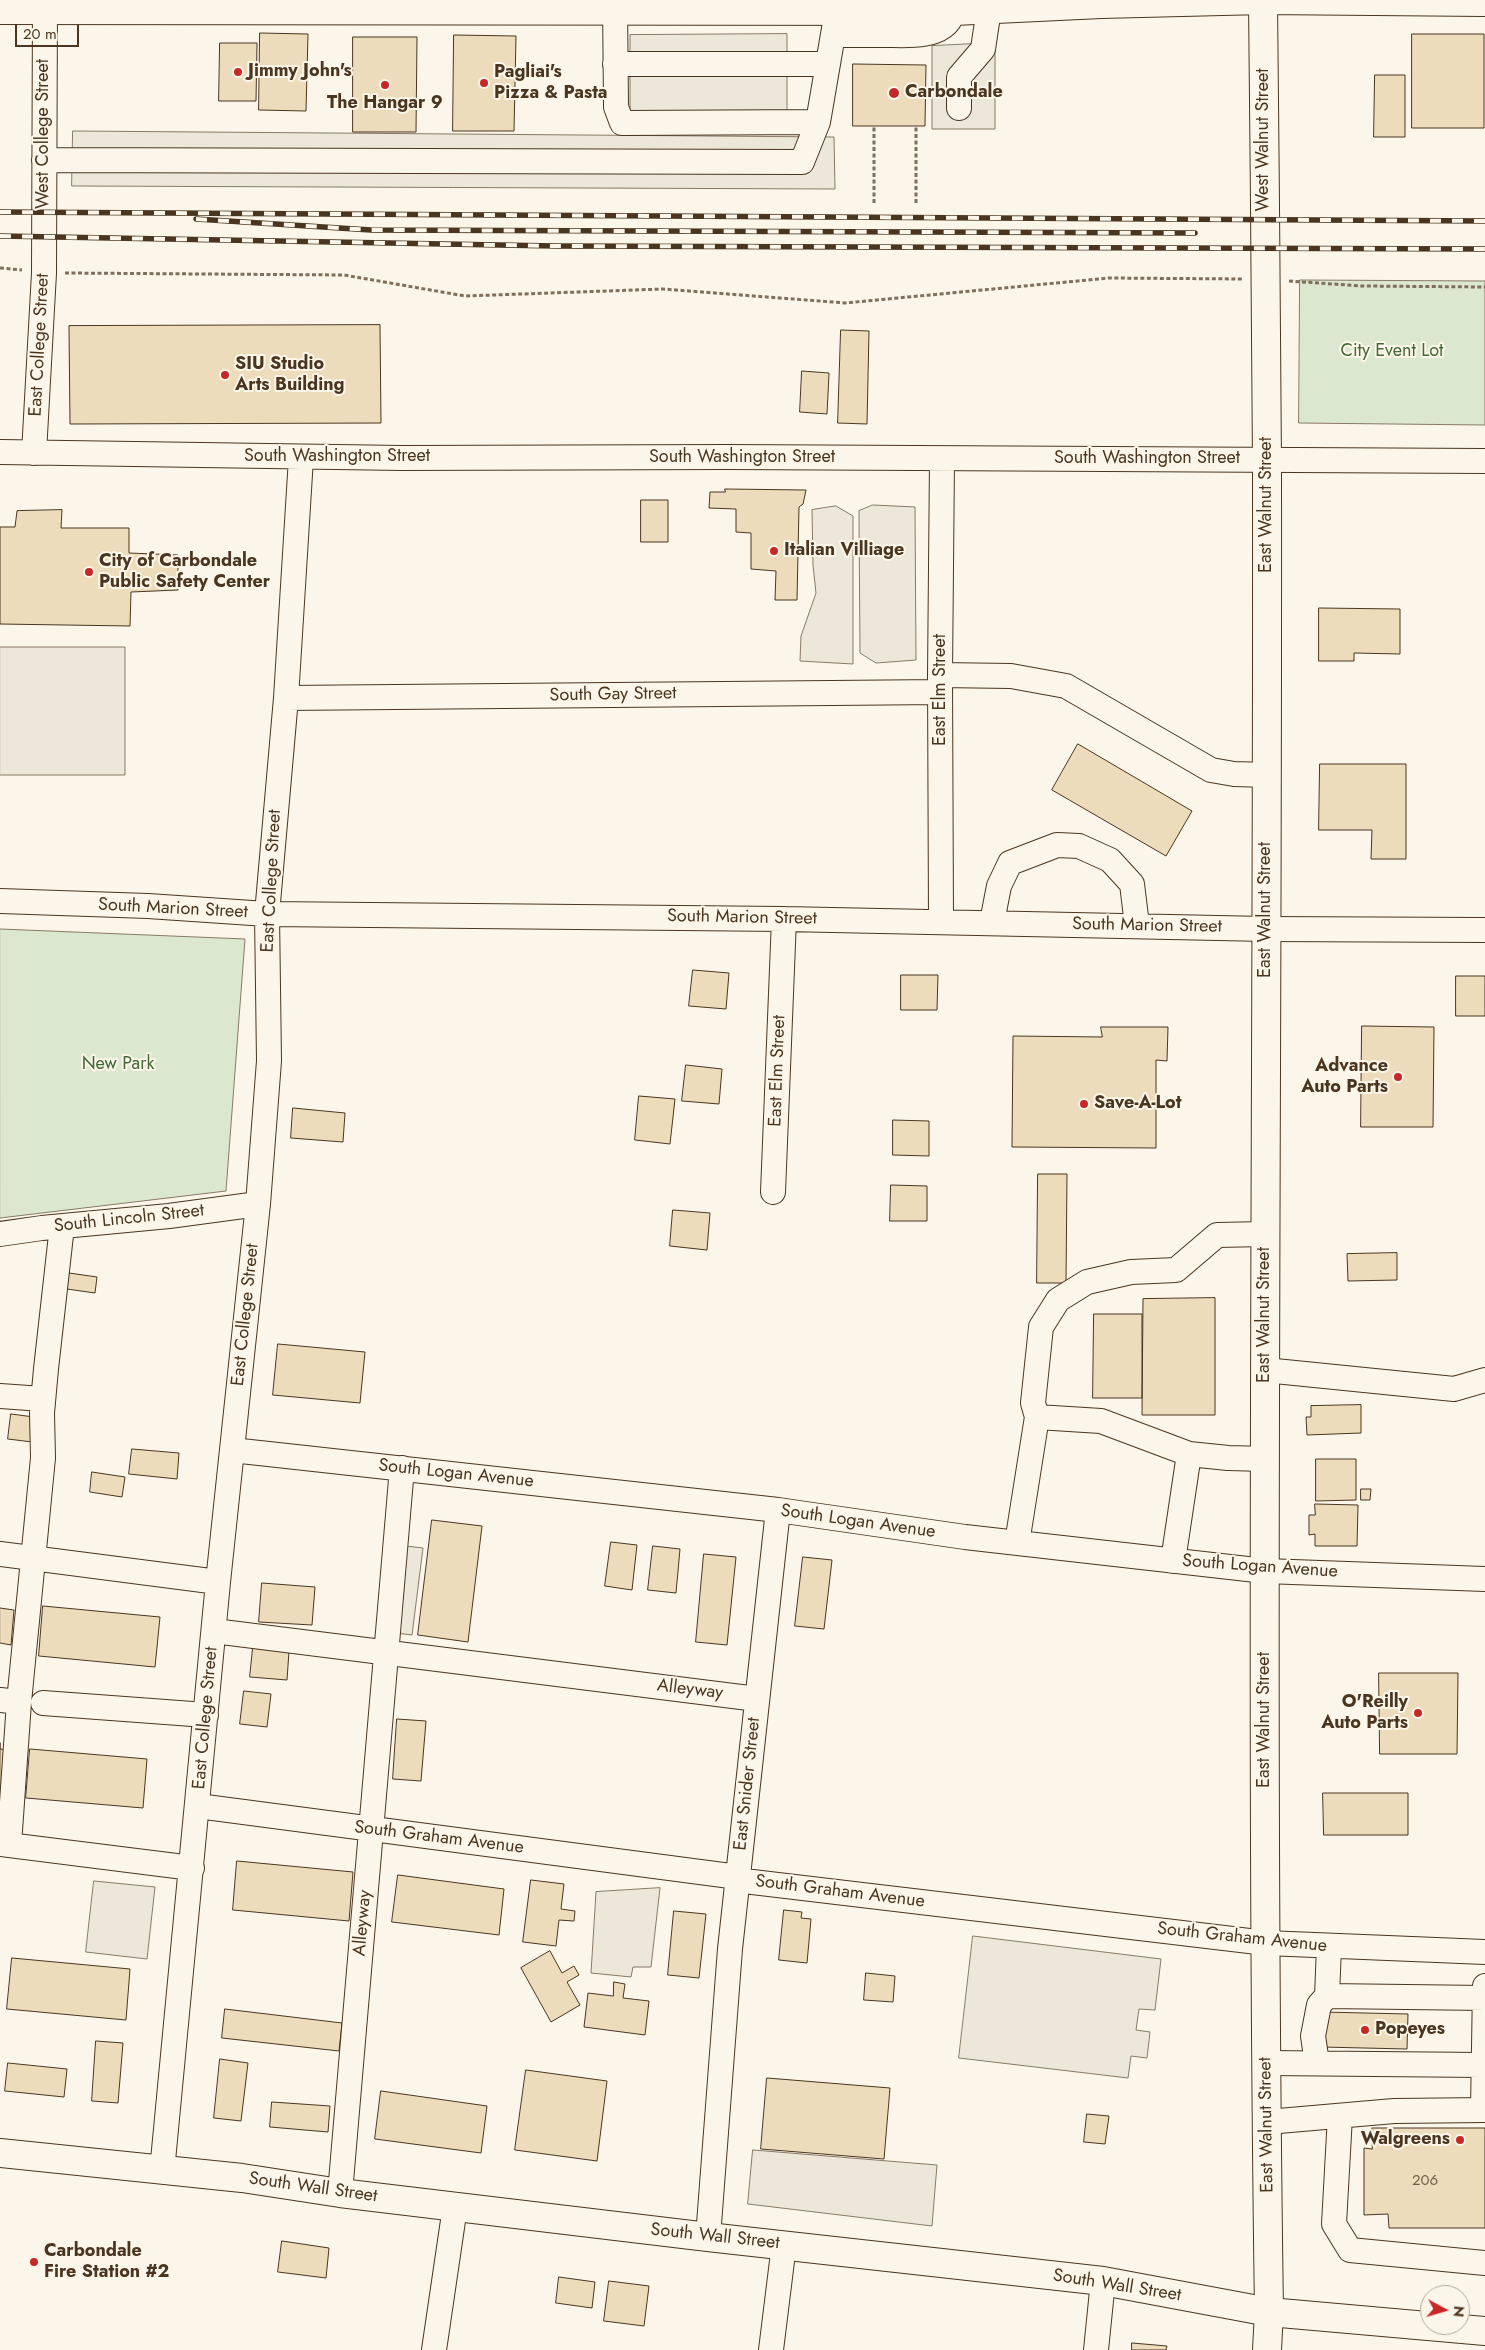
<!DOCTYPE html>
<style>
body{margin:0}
#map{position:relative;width:1485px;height:2350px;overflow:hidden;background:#fbf6e9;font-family:Jost,sans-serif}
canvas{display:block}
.north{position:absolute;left:1420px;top:2285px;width:50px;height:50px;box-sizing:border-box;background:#fbf6e9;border:1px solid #b4a999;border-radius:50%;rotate:96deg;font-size:14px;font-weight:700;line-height:20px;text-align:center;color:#4a3520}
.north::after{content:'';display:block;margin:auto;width:18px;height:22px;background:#c62828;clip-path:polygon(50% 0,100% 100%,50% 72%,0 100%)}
.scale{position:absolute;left:15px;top:25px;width:64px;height:22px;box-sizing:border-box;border:2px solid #4a3520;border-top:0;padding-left:6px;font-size:15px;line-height:18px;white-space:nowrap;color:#4a3520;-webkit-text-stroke:4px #fbf6e9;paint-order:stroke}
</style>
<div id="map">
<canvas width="1485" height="2350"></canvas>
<div class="north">N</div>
<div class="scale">20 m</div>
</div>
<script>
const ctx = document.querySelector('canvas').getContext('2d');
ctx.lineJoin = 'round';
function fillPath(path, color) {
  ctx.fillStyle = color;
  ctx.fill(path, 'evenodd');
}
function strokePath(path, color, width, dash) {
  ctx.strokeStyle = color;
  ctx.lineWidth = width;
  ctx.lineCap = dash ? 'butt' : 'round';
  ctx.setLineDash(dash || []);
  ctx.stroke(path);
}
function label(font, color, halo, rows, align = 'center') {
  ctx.font = font + ' Jost,sans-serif';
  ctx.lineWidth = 4;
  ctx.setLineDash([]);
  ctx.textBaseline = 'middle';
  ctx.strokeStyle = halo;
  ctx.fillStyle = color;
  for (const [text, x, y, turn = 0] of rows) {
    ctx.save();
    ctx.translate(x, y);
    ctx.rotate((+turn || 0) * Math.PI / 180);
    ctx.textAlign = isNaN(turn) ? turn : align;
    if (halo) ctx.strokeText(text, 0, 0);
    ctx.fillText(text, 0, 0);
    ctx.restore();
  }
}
const green = new Path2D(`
 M1300 280 1485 281V425L1299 423Z
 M0 929 245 939 226 1191 0 1218Z`);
const parking = new Path2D(`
 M787 34V114H630V35Z
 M995 43V129H932V46Z
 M73 131 834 137 835 189 72 186Z
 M873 505 915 507 916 660 876 663 860 653 859 511Z
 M836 506 853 516V664L800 661 801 636 816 593 813 565 812 510Z
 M0 647H125V775H0Z
 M406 1546 423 1548 412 1635 396 1633Z
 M94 1881 155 1887 147 1959 86 1952Z
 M660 1888 651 1967H633L631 1977 591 1973 596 1892Z
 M973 1936 1161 1959 1155 2010 1139 2009 1136 2030 1150 2032 1147 2058 1131 2056 1128 2078 959 2058Z
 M753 2150 937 2165 932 2226 748 2204Z`);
const building = new Path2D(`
 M260 33 308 34 306 111 259 110Z
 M1412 34H1484V128H1412Z
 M454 35 516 36 514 131H453Z
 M353 37H417L416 132H353Z
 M220 43H257L256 101H219Z
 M853 64 926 65 925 126H853Z
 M1375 75H1405V137H1374Z
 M380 325 381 423 70 424 69 326Z
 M841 330 869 331 867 424 838 423Z
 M802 371 829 373 827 414 800 412Z
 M725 489 806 490 803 504 799 507 797 600H775L776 571 751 569V533L736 532V509L709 508 710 492H725Z
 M641 500H668V542H641Z
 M62 510 61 528H129V553L178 555V590L131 592 130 626 0 624V527H15L17 511Z
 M1319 608 1400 609V654L1354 653V661H1319Z
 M1078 744 1192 811 1166 856 1052 790Z
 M1320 764H1406V859H1371L1372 830H1319Z
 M693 970 729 973 726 1009 689 1006Z
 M901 975H938L937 1010H901Z
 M1456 976H1485V1016H1456Z
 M1362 1026 1434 1027 1433 1127H1361Z
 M1101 1027H1168L1167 1061 1156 1060V1148L1012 1147 1013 1036 1102 1037Z
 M686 1065 722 1069 719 1104 682 1101Z
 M639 1096 675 1099 670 1144 635 1140Z
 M293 1108 345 1113 343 1142 291 1138Z
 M893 1120 929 1121V1156L893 1155Z
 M1038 1174H1067L1066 1283H1037Z
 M891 1185 927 1186V1221H890Z
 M673 1210 710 1213 707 1250 670 1246Z
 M1397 1253V1280L1348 1281 1347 1254Z
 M69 1273 97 1277 95 1293 67 1289Z
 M1215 1298V1415H1142L1143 1299Z
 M1094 1314H1142V1398H1093Z
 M278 1344 365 1352 360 1403 273 1395Z
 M1361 1405V1433L1307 1435 1306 1417H1311V1406Z
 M11 1414 34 1417 32 1442 8 1439Z
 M132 1449 179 1453 177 1479 129 1474Z
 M1316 1459H1356V1500L1316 1501Z
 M92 1472 125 1477 122 1497 90 1492Z
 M1361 1489H1371L1370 1500H1361Z
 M1315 1504 1358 1505 1357 1546H1315V1534L1309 1535V1515H1315Z
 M432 1520 482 1526 468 1642 418 1635Z
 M611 1542 637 1545 632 1590 605 1586Z
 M653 1546 680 1549 676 1593 648 1590Z
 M704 1554 736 1557 727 1645 696 1642Z
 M803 1557 832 1560 824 1629 795 1626Z
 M262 1583 315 1587 312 1625 259 1622Z
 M43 1606 160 1617 155 1667 39 1656Z
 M0 1608 14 1610 11 1645 0 1643Z
 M253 1648 289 1651 287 1680 250 1677Z
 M1379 1673H1458L1457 1754H1380Z
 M244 1691 271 1694 267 1727 240 1724Z
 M397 1719 426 1721 421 1781 393 1779Z
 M0 1743V1749L10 1750 6 1794 0 1793Z
 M30 1749 147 1759 143 1808 26 1798Z
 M1323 1793H1408V1835H1324Z
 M237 1861 353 1872 349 1921 233 1910Z
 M398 1875 504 1889 499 1935 392 1922Z
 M531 1880 564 1884 561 1909 575 1911 574 1921 559 1920 556 1946 523 1942Z
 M784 1910 802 1912 801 1918 811 1919 807 1963 779 1960Z
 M674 1911 706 1914 699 1978 668 1975Z
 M550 1951 562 1973 574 1966 579 1975 567 1982 580 2005 551 2022 521 1968Z
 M12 1958 130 1969 126 2020 7 2009Z
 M866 1973 895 1976 893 2002 864 2000Z
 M614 1982 625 1984 623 1998 649 2001 645 2035 584 2027 588 1993 613 1996Z
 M225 2009 342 2023 339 2051 222 2038Z
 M1322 2012 1408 2014 1407 2049 1321 2047Z
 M96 2041 123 2043 118 2103 92 2101Z
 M220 2059 248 2063 241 2121 214 2118Z
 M8 2063 67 2069 64 2097 5 2091Z
 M526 2070 607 2081 597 2161 515 2150Z
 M767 2078 890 2088 884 2159 761 2149Z
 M381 2091 487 2106 481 2153 375 2139Z
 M272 2102 330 2106 328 2132 270 2127Z
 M1087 2114 1109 2116 1105 2144 1084 2142Z
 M1372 2128H1485V2228H1389L1388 2214 1364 2215V2148L1372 2149Z
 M282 2241 329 2248 326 2278 278 2272Z
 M559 2277 595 2282 592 2308 556 2303Z
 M609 2281 649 2286 644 2326 604 2321Z
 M1132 2343 1167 2346 1166 2350H1132Z`);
const path = new Path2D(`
 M874 203V126
 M916 203V126
 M0 268 22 270
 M65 273 344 275 465 296 663 289 845 303 1109 278 1243 279
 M1289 281 1362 286 1485 287`);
const minor = new Path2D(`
 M615 0 616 107 622 123 818 122
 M833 35C851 35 868 35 885 35 913 35 955 40 954 0
 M615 64H828
 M959 108V77L983 49 989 9
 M44 160 802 162 818 122 837 11
 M0 452 402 458 727 457 1485 461
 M34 453 44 273 45 0
 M940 675 1011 676 1066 686 1211 770 1234 774 1267 775
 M286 698 940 692
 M0 901 148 906 267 914 784 919 1266 929 1485 930
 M941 921 940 675 942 459
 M992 922 999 886 1010 863 1057 845 1079 846 1110 860 1132 884 1137 925
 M773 1192 784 919
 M0 1234 42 1228 169 1216 258 1204
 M1265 1234 1217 1235 1176 1270 1131 1272 1087 1282 1058 1300 1041 1327 1033 1403 1037 1417 1101 1421 1189 1454 1228 1458 1265 1459
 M1265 1370 1454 1389 1485 1380
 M0 1396 43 1399
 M232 1450 778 1510 965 1537 1265 1571 1485 1579
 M1017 1543 1037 1417
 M0 1554 218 1582
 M1173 1561 1189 1454
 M214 1631 757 1699
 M0 1700 19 1702 43 1458 42 1413 46 1369 62 1226
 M43 1703 206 1715
 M198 1806 738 1877 744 1881 1266 1943 1485 1952
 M0 1844 192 1868
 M9 1845 19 1702
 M1327 1996 1485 1998
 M1266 2063 1483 2065
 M1317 2063 1313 2036 1319 2005 1327 1996 1329 1947
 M1483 2110 1485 1986
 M1340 2116 1334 2224 1350 2250 1485 2263
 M1267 2122 1394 2111 1485 2110
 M162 2171 218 1582 258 1204 269 1061 267 914 286 698 301 458
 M340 2193 402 1468
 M708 2237 730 1949 778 1510
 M434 2350 455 2207
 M771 2350 784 2245
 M1096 2350 1103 2281`);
const major = new Path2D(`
 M0 2153 242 2178 340 2193 708 2237 1103 2281 1269 2312 1485 2331`);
const highway = new Path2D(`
 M1263 0C1264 155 1267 310 1267 465 1268 1080 1260 1696 1269 2312L1267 2350
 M0 10 954 11 1101 4 1263 0 1485 2`);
const rail = new Path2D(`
 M0 212 1485 221
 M196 219 371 230 1195 233
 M0 236 555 246 1485 249`);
const markers = [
 [238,72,5,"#c62828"],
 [484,83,5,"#c62828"],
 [385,85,5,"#c62828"],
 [894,93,6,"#c62828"],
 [225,375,5,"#c62828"],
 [774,551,5,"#c62828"],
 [89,572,5,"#c62828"],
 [1398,1077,5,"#c62828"],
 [1084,1104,5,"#c62828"],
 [1418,1713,5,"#c62828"],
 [1365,2030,5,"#c62828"],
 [1460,2140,5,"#c62828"],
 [34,2262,5,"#c62828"]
];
const numberNames = [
 ["206",1425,2181]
];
const poiNames = [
 ["Jimmy John's",248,72],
 ["Pagliai's",494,73],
 ["Pizza & Pasta",494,94],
 ["Carbondale",905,93],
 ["The Hangar 9",385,104,"center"],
 ["SIU Studio",235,365],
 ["Arts Building",235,386],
 ["Italian Villiage",784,551],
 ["City of Carbondale",99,562],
 ["Public Safety Center",99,583],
 ["Advance",1388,1067,"right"],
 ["Auto Parts",1388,1088,"right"],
 ["Save-A-Lot",1094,1104],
 ["O'Reilly",1408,1703,"right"],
 ["Auto Parts",1408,1724,"right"],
 ["Popeyes",1375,2030],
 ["Walgreens",1450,2140,"right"],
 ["Carbondale",44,2252],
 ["Fire Station #2",44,2273]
];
const streetNames = [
 ["West College Street",44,134,-90],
 ["West Walnut Street",1264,140,-90],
 ["East College Street",40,345,-87],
 ["South Washington Street",337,457],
 ["South Washington Street",742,458],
 ["South Washington Street",1147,459],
 ["East Walnut Street",1267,505,-90],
 ["East Elm Street",941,690,-90],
 ["South Gay Street",613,695,-1],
 ["East College Street",272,881,-87],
 ["South Marion Street",173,909,3],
 ["East Walnut Street",1266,910,-90],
 ["South Marion Street",742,918,1],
 ["South Marion Street",1147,926,1],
 ["East Elm Street",778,1071,-88],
 ["South Lincoln Street",129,1219,-6],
 ["East College Street",246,1315,-84],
 ["East Walnut Street",1265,1315,-90],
 ["South Logan Avenue",456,1474,6],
 ["South Logan Avenue",858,1522,8],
 ["South Logan Avenue",1260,1567,4],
 ["Alleyway",690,1690,7],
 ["East College Street",206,1718,-85],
 ["East Walnut Street",1265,1720,-90],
 ["East Snider Street",748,1784,-84],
 ["South Graham Avenue",439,1838,7],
 ["South Graham Avenue",840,1892,7],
 ["Alleyway",363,1923,-85],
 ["South Graham Avenue",1242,1938,6],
 ["East Walnut Street",1267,2125,-91],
 ["South Wall Street",313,2188,8],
 ["South Wall Street",715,2237,6],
 ["South Wall Street",1117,2286,9]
];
const parkNames = [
 ["City Event Lot",1392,352],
 ["New Park",118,1065]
];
fillPath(green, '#dce7d0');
strokePath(green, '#887966', 1);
fillPath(parking, '#ede7d9');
strokePath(parking, '#887966', 1);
fillPath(building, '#ecdcbc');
strokePath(building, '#4a3520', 1);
strokePath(minor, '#4a3520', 26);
strokePath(major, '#4a3520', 30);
strokePath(highway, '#4a3520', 30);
strokePath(path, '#7f6f5c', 3, [4, 2.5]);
strokePath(minor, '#fbf6e9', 24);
strokePath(major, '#fbf6e9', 28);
strokePath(highway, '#fbf6e9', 28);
strokePath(rail, '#4a3520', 5.5);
strokePath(rail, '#fbf6e9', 4, [11]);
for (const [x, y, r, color] of markers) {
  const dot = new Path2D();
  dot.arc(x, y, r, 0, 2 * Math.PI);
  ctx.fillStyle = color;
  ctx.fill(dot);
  strokePath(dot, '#fbf6e9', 2);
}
label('15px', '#725f47', null, numberNames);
label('bold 18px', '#4a3520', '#fbf6e9', poiNames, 'left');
label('18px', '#4a3520', '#fbf6e9', streetNames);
label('18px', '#436837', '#fbf6e9', parkNames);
</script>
